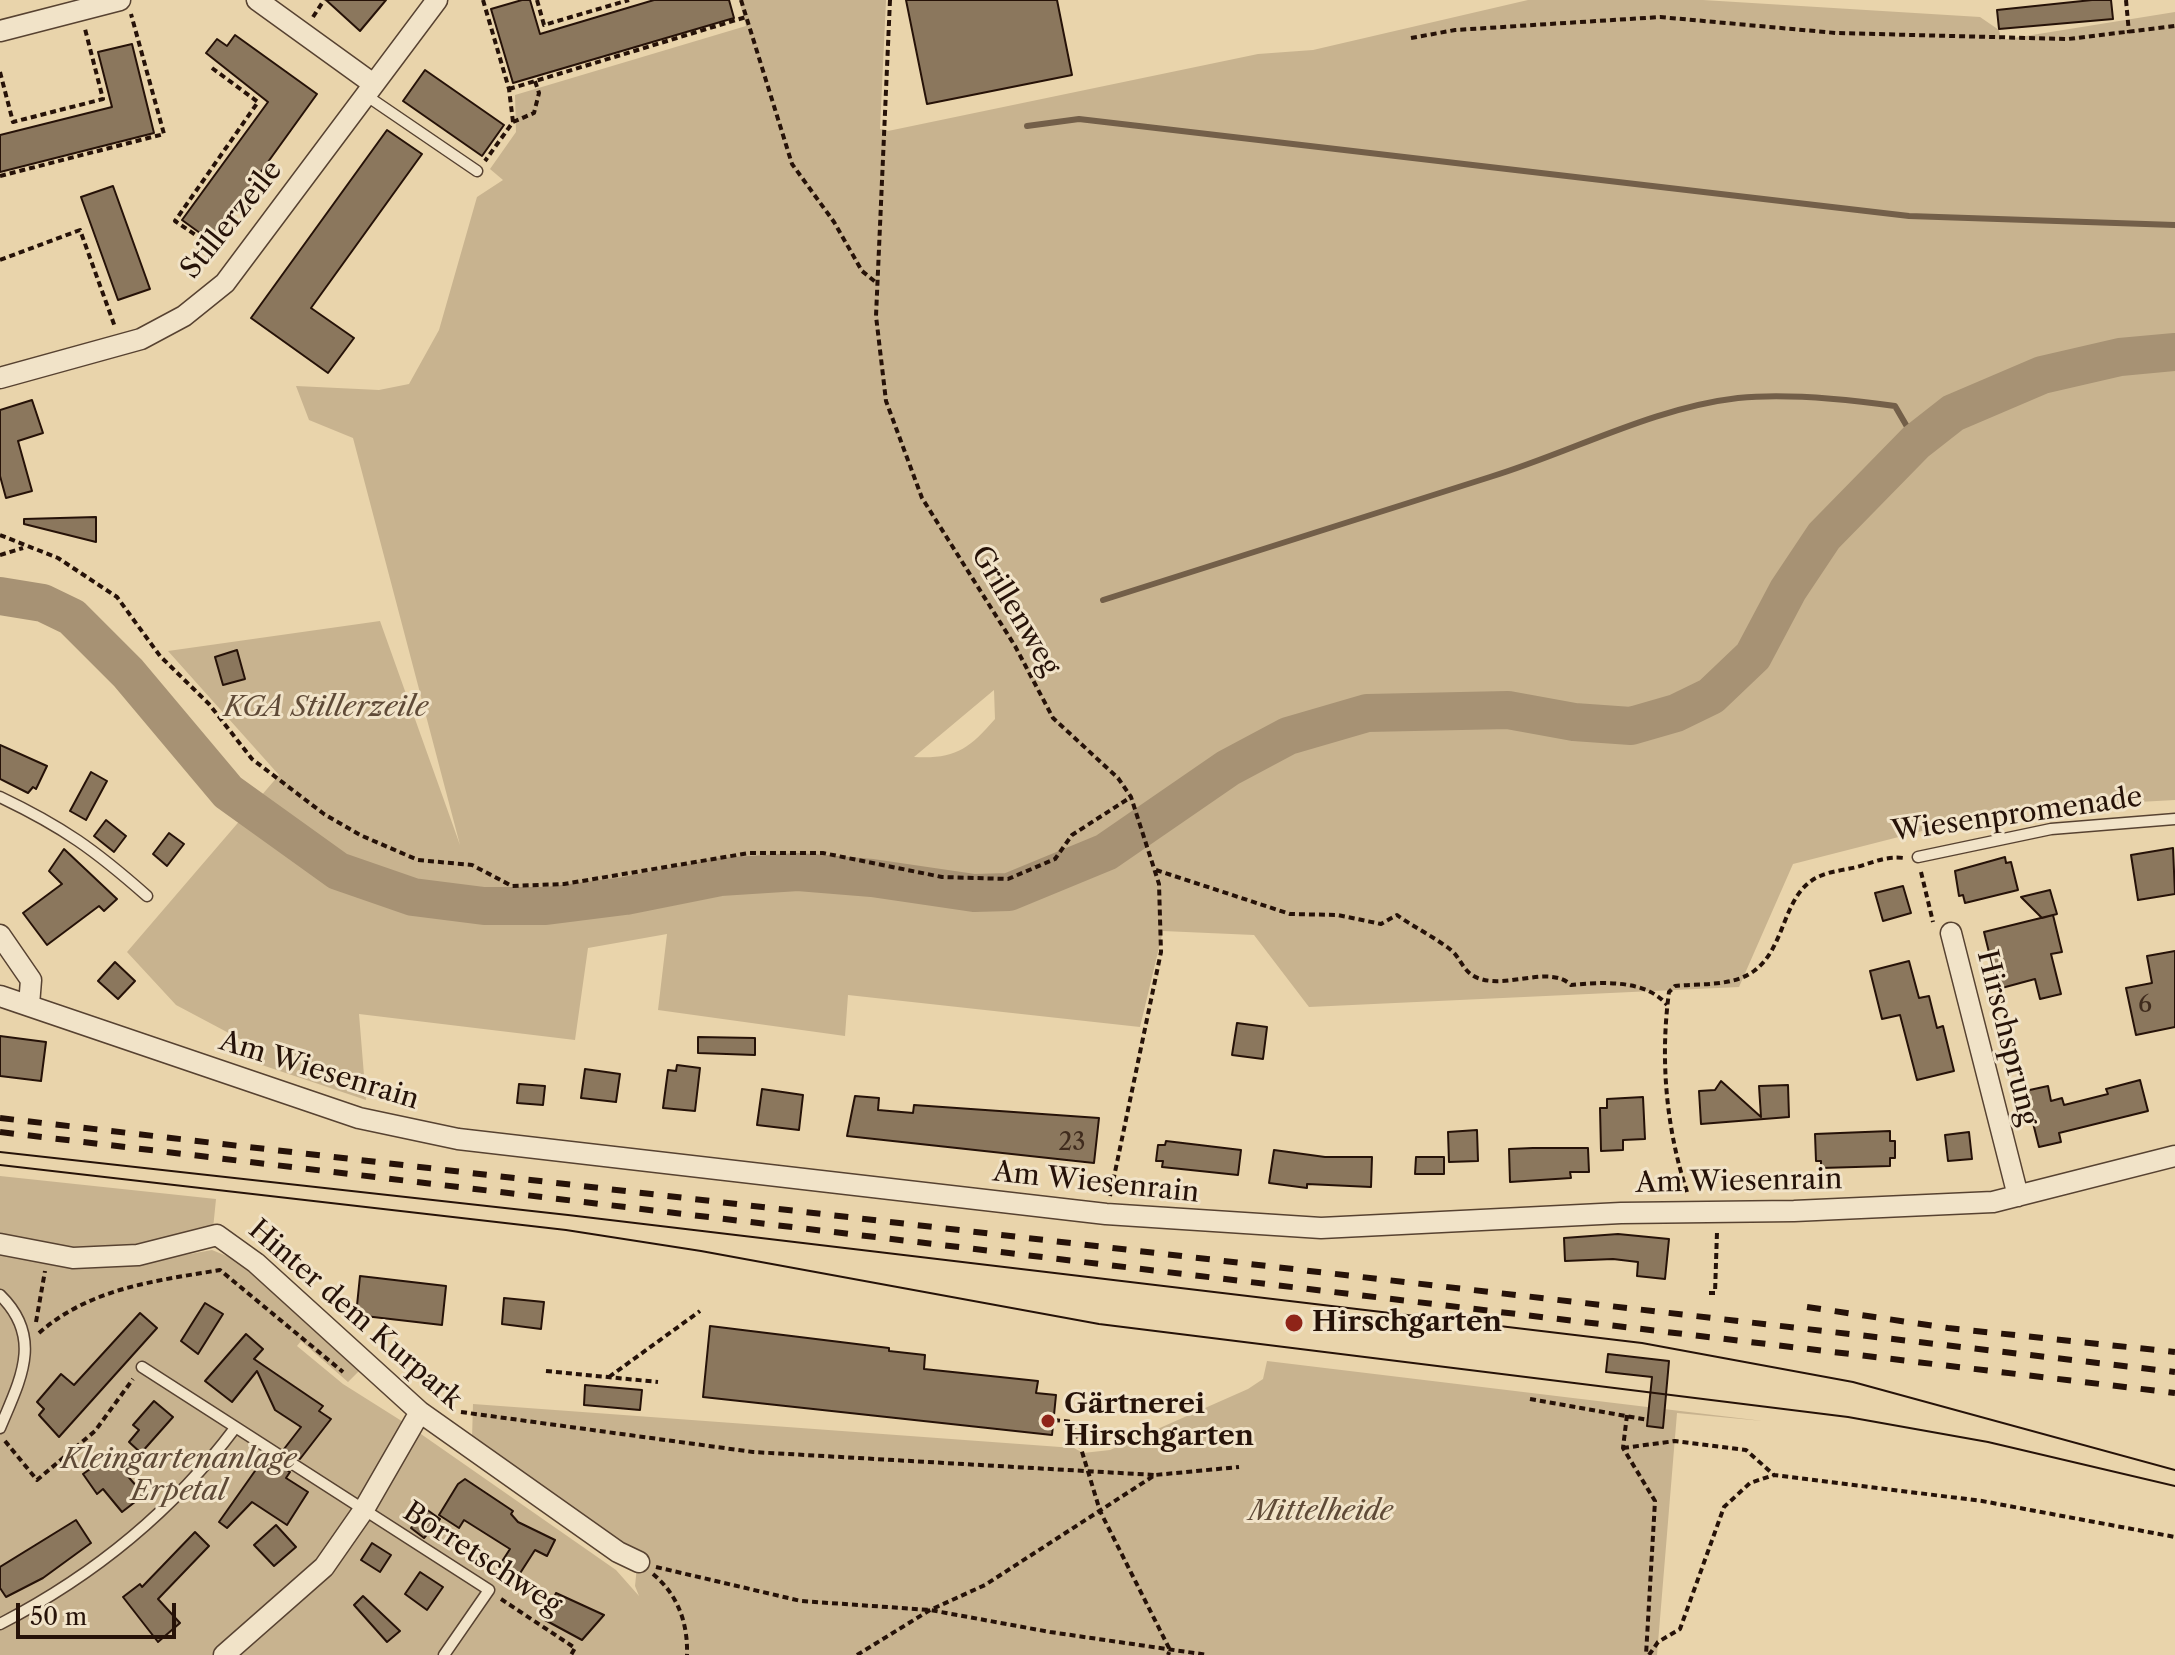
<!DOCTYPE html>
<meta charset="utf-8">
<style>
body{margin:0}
#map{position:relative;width:2175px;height:1655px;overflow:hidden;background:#e9d4ab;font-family:"Libre Caslon Text",serif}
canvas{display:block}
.scale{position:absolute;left:16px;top:1603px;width:160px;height:36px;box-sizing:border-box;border:4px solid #261208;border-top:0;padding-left:10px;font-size:24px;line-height:28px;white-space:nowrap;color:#261208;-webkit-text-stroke:6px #f1e3c8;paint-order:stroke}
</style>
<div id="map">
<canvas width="2175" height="1655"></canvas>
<div class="scale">50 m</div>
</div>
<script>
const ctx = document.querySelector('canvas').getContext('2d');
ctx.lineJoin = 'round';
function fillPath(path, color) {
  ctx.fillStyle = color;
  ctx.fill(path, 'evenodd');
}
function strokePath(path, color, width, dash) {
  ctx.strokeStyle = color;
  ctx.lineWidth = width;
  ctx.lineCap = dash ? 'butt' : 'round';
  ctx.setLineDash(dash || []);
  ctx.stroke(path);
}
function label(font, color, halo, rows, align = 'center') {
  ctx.font = font + ' "Libre Caslon Text",serif';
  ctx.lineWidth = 6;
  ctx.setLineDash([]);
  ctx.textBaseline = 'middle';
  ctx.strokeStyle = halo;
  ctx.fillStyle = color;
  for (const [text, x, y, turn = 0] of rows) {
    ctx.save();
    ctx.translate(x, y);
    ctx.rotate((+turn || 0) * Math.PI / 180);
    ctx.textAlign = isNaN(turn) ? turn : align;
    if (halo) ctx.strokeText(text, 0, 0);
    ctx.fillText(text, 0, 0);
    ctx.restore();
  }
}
const green = new Path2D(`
 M739 0H886L880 129 888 131 1258 54 1313 50 1528 0H1703L1980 17 1999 30 2001 40 2175 12V800L2047 807 1973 818 1793 864 1739 987 1309 1007 1254 935 1163 931 1140 1027 848 995 845 1036 658 1010 667 934 588 948 575 1040 359 1014 366 1100 250 1061 257 1048 176 1005 127 952 279 775 168 651 380 621 460 845 353 438 309 420 296 386 379 390 409 384 439 330 477 197 503 180 490 169 516 132 515 95 746 26ZM994 690 995 719C968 750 955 759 914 757Z
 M0 1176 216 1199 213 1229 137 1246 72 1251 0 1237Z
 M0 1249 130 1265 212 1250 239 1261 361 1369 348 1382 301 1341 297 1346 343 1384 408 1425 616 1570 639 1596 635 1586 638 1557 472 1439 473 1404 1074 1448 1083 1453 1110 1450 1248 1389 1263 1379 1267 1361 1763 1421 1677 1413 1657 1655H0Z`);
const stream = new Path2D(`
 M1027 126 1079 119 1909 216 2175 225
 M1103 600C1232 559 1361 518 1490 477 1572 452 1652 408 1738 398 1788 393 1845 399 1895 406L1916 442`);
const river = new Path2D(`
 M0 596 43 603 72 617 128 673 228 792 338 871 413 897 484 906H546L625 896 720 877 798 872 872 878 974 893 1009 892 1106 852 1228 768 1288 736 1367 713 1508 710 1574 722 1631 726 1676 713 1711 696 1753 656 1788 590 1824 536 1916 442 1953 413 2042 375 2120 357 2175 352`);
const building = new Path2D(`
 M326 0H386L360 31Z
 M522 0H530L540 34 654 0H729L734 18 513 83 491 9Z
 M906 0H1057L1072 75 927 104Z
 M2092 0H2111L2113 19 1999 29 1997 10Z
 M235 35 317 94 211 241 182 220 268 102 206 53 217 39 227 46Z
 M132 44 154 133 0 172V135L112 107 98 52Z
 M425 70 504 125 482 156 403 101Z
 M387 130 422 154 311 308 354 338 328 373 251 318Z
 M113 186 150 289 118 300 81 197Z
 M32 400 43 433 18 441 32 491 6 498 0 476V410Z
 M96 517V542L24 524V519Z
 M237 650 245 679 223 685 215 657Z
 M0 745 47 766 36 789 33 787 28 793 0 779Z
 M91 772 107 781 86 820 70 811Z
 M106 820 126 836 114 852 94 836Z
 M169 833 184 844 167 866 153 854Z
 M2173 848 2175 894 2138 900 2131 855Z
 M64 849 117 899 104 911 99 906 47 945 23 913 62 884 49 871Z
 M2005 857 2006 863 2011 862 2018 890 1965 903 1963 895 1959 896 1955 871Z
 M1903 886 1911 913 1883 921 1875 893Z
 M2050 890 2057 914 2042 918 2021 897Z
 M2053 915 2062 952 2051 954 2061 994 2040 999 2035 979 1998 989 1984 932Z
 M2175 951V1027L2136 1035 2126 988 2152 983 2147 956Z
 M1909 961 1919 998 1929 996 1937 1028 1943 1026 1954 1071 1917 1080 1900 1015 1882 1019 1870 971Z
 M115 962 135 981 118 999 98 981Z
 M1237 1023 1267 1027 1263 1059 1232 1055Z
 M0 1036 46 1042 41 1081 0 1076Z
 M698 1037 755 1038V1055L698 1053Z
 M677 1065 700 1068 695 1111 663 1108 668 1070 676 1071Z
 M585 1069 620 1074 616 1102 581 1098Z
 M2140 1080 2148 1111 2059 1133 2061 1142 2039 1147 2025 1091 2048 1086 2051 1101 2062 1098 2064 1105 2108 1094 2106 1089Z
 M1721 1081 1761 1117 1759 1086 1788 1085 1789 1117 1701 1124 1699 1091 1715 1090Z
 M519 1084 545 1086 543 1105 517 1103Z
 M762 1089 803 1095 799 1130 757 1125Z
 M855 1096 879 1098 878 1110 913 1113 914 1105 1099 1118 1094 1163 847 1136Z
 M1643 1097 1645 1139 1623 1140V1150L1601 1151 1600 1108H1607V1099Z
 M1477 1130 1478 1161 1449 1162 1448 1132Z
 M1890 1131V1141H1895V1158H1890V1166L1821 1168V1161H1816L1815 1134Z
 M1969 1132 1972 1159 1948 1161 1945 1135Z
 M1166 1141 1241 1150 1238 1175 1162 1167 1163 1161H1156L1158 1145H1165Z
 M1533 1148H1588L1589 1172H1570L1571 1178 1510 1182 1509 1149Z
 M1274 1150 1325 1157H1372L1371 1187 1307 1184V1188L1269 1183Z
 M1416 1157H1444V1174H1415Z
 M1618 1234 1669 1239 1665 1279 1637 1276 1638 1262 1613 1259 1565 1261 1564 1238Z
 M360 1276 446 1286 442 1325 356 1315Z
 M504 1298 544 1302 541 1329 502 1324Z
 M205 1303 223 1314 198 1354 181 1341Z
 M140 1313 157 1328 59 1437 39 1415 44 1409 37 1402 61 1374 74 1385Z
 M710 1326 889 1348V1351L925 1355 924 1369 1038 1381 1036 1393 1056 1395 1052 1435 703 1397Z
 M246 1334 263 1349 254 1359 323 1406 319 1411 331 1419 300 1459 284 1449 301 1427 275 1410 257 1371 232 1402 205 1381Z
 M1608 1354 1669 1361 1663 1428 1647 1426 1652 1377 1606 1372Z
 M585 1385 642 1390 640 1410 584 1405Z
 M154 1401 173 1417 141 1453 129 1442 139 1430 133 1425Z
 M107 1457 110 1462 113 1459 144 1495 122 1512 103 1489 97 1494 83 1474Z
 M262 1461 271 1467 274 1462 290 1472 286 1478 308 1492 287 1525 252 1502 227 1528 219 1522Z
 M465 1479 513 1511 511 1514 518 1522 555 1540 547 1556 535 1550 517 1578 499 1566 510 1549 464 1520 459 1528 439 1515 458 1484Z
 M426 1509 440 1519 424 1538 411 1528Z
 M76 1520 91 1543 43 1578 6 1597 0 1588V1567Z
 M276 1525 296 1547 274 1566 254 1545Z
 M195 1532 209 1546 158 1599 180 1623 158 1642 123 1597 140 1584 142 1587Z
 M372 1543 391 1555 380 1572 361 1560Z
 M420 1572 443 1587 427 1610 405 1594Z
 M556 1593 604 1615 582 1640 545 1620Z
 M363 1596 400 1631 387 1642 354 1605Z`);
const path = new Path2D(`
 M483 0 509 89 513 122 485 161
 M537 0 544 25 629 0
 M741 0 792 164 834 222 862 271 878 284
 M890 0 876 316 886 401 922 498 1015 646 1053 718 1118 778 1131 797 1159 884 1161 952 1110 1196
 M2126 0 2129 33
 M313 17 324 0
 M1411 38 1455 30 1660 17 1836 33 2068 39 2175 26
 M212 68 258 102 175 221 222 253
 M0 72 13 122 103 99 85 29
 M509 89 746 17
 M513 122 534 113 539 93 535 81
 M0 176 164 134 131 14
 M0 260 80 230 115 327
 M0 535 58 558 117 597 160 656 209 704 252 759 324 814 360 835 418 860 472 865 512 886 564 884 749 853H823L942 877 1008 879 1055 859 1072 835 1131 797
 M0 555 23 548
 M1156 870 1290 914 1338 915 1381 924 1397 915C1410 925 1447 944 1455 954 1463 964 1466 975 1481 979 1509 988 1550 965 1571 985 1601 982 1646 979 1667 1005
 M1921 872 1933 922
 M1687 1192C1666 1128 1660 1059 1669 992L1675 986C1701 983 1732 987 1754 971 1787 947 1782 892 1820 876 1831 871 1845 870 1857 867 1875 862 1885 856 1904 858
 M1709 1293H1715L1717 1232
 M36 1322 45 1271
 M39 1333C90 1288 155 1281 220 1270L343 1372
 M546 1371 658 1382
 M609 1377 700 1311
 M1530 1399 1648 1420
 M461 1412 753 1452 1155 1475
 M1627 1415 1623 1448 1655 1501 1646 1655
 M1054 1420 1073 1422 1100 1511 1170 1650 1168 1655
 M5 1441 37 1480 95 1431 133 1379
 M1623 1448 1675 1441 1746 1450 1774 1475
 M656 1567 801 1601 930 1610 1050 1632 1208 1655
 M653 1574C678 1595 688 1623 687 1655
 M501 1599 575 1648 571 1655
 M857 1655 930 1610 985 1585 1155 1475 1239 1467
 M1649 1655 1658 1642 1680 1629 1724 1507 1750 1483 1774 1475 1982 1501 2175 1537`);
const service = new Path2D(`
 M364 94 477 171
 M0 797C63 827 95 850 147 896
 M1918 857 2051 829 2175 819
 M0 1295C44 1338 20 1380 0 1428
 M142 1367 489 1590 444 1655
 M0 1624C93 1576 172 1512 235 1428`);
const minor = new Path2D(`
 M257 0 372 83
 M0 31 120 0
 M0 378 141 339 184 316 225 283 437 0
 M1951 933 2018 1196
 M0 935 31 980 29 1005
 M0 996 359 1118 458 1139 1106 1214 1321 1228 1621 1213 1794 1211 1993 1202 2175 1156
 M0 1244 73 1258 138 1255 217 1235 256 1263 420 1412 618 1552 639 1562
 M224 1655 324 1567 363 1511 420 1412`);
const tram = new Path2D(`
 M0 1152 568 1215 1642 1343 1853 1382 2175 1470
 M0 1165 566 1230 701 1251 1099 1324 1848 1417 1988 1442 2175 1486`);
const rail = new Path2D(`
 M0 1118 2175 1372
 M0 1132 2175 1393
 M1807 1307 1948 1328 2175 1352`);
const markers = [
 [1294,1323,10,"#8f2418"],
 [1048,1421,8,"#8f2418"]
];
const numberNames = [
 ["6",2145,1005],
 ["23",1072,1143]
];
const streetNames = [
 ["Stillerzeile",232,220,-51],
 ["Grillenweg",1015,611,59],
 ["Wiesenpromenade",2017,815,-8],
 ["Hirschsprung",2007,1038,76],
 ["Am Wiesenrain",319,1071,17],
 ["Am Wiesenrain",1739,1182,-1],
 ["Am Wiesenrain",1096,1183,6],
 ["Hinter dem Kurpark",355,1315,41],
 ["Borretschweg",482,1559,33]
];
const parkNames = [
 ["KGA Stillerzeile",326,708],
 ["Kleingartenanlage",179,1460],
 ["Erpetal",179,1492],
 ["Mittelheide",1321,1512]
];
const poiNames = [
 ["Hirschgarten",1312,1323],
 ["Gärtnerei",1064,1405],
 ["Hirschgarten",1064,1437]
];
fillPath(green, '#c8b38f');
strokePath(stream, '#735f49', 6);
strokePath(river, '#a79274', 38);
fillPath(building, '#8b775d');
strokePath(building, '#261208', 2);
strokePath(service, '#574231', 13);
strokePath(minor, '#574231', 23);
strokePath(path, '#261208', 4, [6, 4]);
strokePath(service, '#f1e3c8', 10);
strokePath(minor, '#f1e3c8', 20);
strokePath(tram, '#261208', 2);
strokePath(rail, '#261208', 6, [14, 14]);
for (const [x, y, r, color] of markers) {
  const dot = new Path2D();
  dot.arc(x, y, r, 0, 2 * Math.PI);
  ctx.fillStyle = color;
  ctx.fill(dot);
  strokePath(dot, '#f1e3c8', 3);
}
label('24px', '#3f2b1d', null, numberNames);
label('28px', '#261208', '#f1e3c8', streetNames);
label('italic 28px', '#5f4a37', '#f1e3c8', parkNames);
label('bold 28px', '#261208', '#f1e3c8', poiNames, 'left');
</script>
